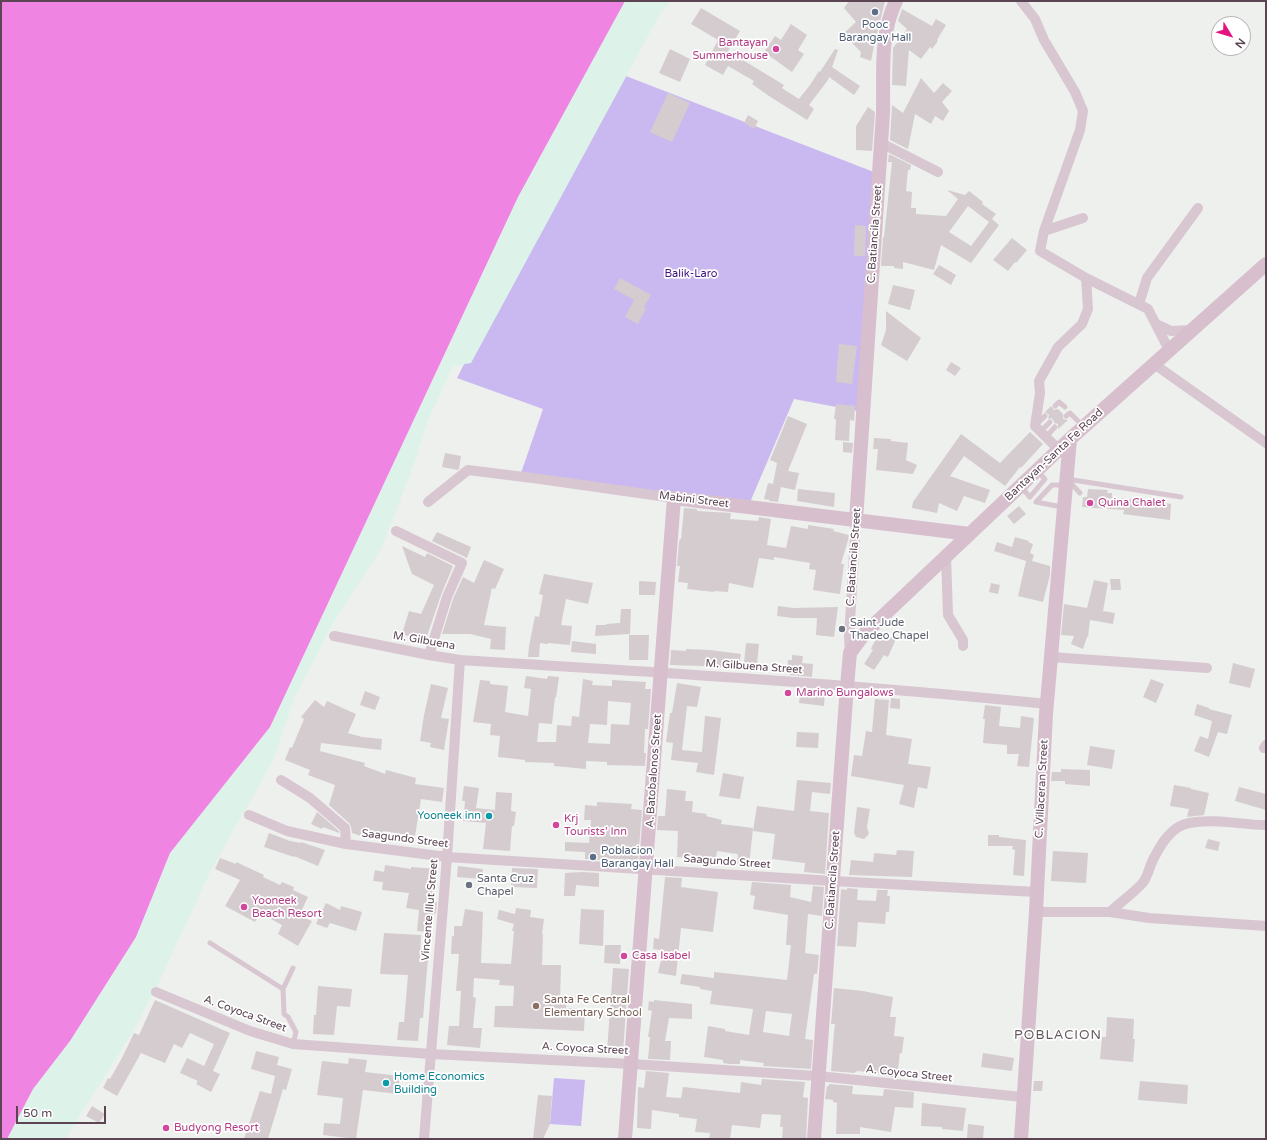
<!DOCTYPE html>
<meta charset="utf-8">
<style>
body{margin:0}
#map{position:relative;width:1267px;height:1140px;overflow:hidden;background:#edf0ed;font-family:"Varela Round",sans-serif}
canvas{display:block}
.frame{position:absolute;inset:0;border:2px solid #5b4553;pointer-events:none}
.north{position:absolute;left:1211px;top:16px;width:40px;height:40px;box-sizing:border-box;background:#fff;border:1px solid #bdb5ba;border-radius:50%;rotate:128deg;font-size:11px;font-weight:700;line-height:16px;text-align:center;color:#5b4553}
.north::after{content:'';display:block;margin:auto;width:14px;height:18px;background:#e51280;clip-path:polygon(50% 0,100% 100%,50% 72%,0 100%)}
.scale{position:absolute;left:16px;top:1106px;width:90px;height:18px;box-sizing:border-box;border:2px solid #5b4553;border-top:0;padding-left:5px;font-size:12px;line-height:14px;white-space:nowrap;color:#5b4553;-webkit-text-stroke:3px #fff;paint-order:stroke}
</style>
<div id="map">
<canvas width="1267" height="1140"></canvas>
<div class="frame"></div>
<div class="north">N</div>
<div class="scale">50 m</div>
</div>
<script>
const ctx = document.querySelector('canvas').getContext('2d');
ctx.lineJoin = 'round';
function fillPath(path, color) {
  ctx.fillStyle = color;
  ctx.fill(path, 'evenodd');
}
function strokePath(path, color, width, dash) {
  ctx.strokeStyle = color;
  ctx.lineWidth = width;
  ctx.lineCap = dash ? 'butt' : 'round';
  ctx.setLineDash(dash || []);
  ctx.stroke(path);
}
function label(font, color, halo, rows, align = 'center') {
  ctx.font = font + ' "Varela Round",sans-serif';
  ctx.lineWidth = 3.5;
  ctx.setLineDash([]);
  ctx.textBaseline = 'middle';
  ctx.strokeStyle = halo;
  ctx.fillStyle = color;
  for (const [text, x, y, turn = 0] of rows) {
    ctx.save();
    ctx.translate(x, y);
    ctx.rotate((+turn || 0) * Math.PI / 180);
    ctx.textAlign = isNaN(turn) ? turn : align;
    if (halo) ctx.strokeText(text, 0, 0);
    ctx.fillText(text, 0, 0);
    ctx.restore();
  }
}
const green = new Path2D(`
 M613 71 879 174 863 412 794 399 748 507 520 476 543 409 457 378Z
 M554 1078 585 1080 581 1126 550 1124Z`);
const sand = new Path2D(`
 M625 1H670L660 14 471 363 453 366 428 420 413 467 382 547 332 625 295 696 273 761 211 870 159 982 134 1030 65 1139H7L33 1089 70 1041 136 937 170 853 270 727 518 197Z`);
const water = new Path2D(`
 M1 1H625L518 197 270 727 170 853 136 937 70 1041 33 1089 7 1139H1Z`);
const building = new Path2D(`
 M849 1H885L877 34 872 44 874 46 871 61 860 57 861 52 843 34 856 22 844 8Z
 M701 8 740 31 728 51 784 85 782 88 799 99 810 85 819 71 820 72 835 49 838 50 832 67 860 86 854 95 829 77 828 80 809 105 814 109 807 120 769 96 752 84 754 81 728 66 723 75 705 65 718 40 691 24Z
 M902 9 932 26 936 19 946 25 937 40 938 41 932 49 930 47 921 59 909 50 906 86 892 85 893 48 907 29 898 21Z
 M791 24 807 35 798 50 804 54 792 72 764 52 775 36 781 40Z
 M670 49 690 59 680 82 659 73Z
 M921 78 934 93 943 83 952 91 942 102 949 111 943 121 935 116 931 124 915 114 908 149 890 140 892 105 903 113Z
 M668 93 690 103 672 142 650 132Z
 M868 107 875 112 872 151 856 150V126Z
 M748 115 758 121 754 129 744 123Z
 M889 154 911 165 910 170H908L906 191 912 192 911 208H916V214L946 216 958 199 947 190 965 195 969 191 983 202 982 204 996 214 992 219 999 225 971 263 941 245 934 270 903 262V269L894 268V266H881L883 237H884L892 162H888ZM968 206 989 222 971 246 949 232Z
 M855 225 866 226 865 256H854Z
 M1012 238 1027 250 1016 263 1015 262 1008 271 993 260Z
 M939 265 956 275 951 285 933 274Z
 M620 278 651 295 644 307 646 308 638 324 625 317 634 300 614 289Z
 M893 285 915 290 910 310 888 304Z
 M886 311 921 338 907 361 881 345 886 330Z
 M839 344 857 346 852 384 836 382Z
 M951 362 961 368 955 376 946 370Z
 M836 404 855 406 854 421 850 420 849 441 835 440 836 419H834Z
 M1051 406 1054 410 1058 409 1063 414V419L1068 420 1058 429V424L1054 423V421L1051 418 1048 419 1049 415 1045 412Z
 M788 416 807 424 788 471 799 473 795 490 781 487 778 502 769 501 770 500 764 499 768 483 773 484 777 463 770 460Z
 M1030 432 1043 444 1021 468 1020 467 1005 486 964 456 950 476 990 490 985 503 964 496 957 511 939 503 937 513 912 508 913 502 961 434 1000 463Z
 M874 438 891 439V441L908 443 906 460 917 465 913 474 876 470 878 449H873Z
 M843 442 853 443 852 453 843 452Z
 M445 453 461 456 459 469 458 470 442 467Z
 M798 489 835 493 834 507 797 501Z
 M1088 489 1108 490 1107 493H1112V497L1171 504 1170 520 1123 514 1124 510 1082 507 1083 497H1087Z
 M1019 506 1026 514 1014 524 1007 516Z
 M684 508 697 509V511L731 513 730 519 758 521 759 517 771 519 767 545 786 548 791 526 808 529V525L834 529 833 531 849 535 848 540 841 564H844L840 594 813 590 816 570 809 569 810 563 774 557V560L759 558 753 588 729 583 728 592 714 591V592L687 589 688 583 678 582 680 566H677L679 542 680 539H681Z
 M437 532 471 547 467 558 432 541Z
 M1015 537 1029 541 1028 542 1033 544 1030 553 1034 555 1032 561 1050 566V575L1043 602 1018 596 1026 561 994 551 997 542 1012 547Z
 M402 546 425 557 427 553 453 566 441 595 425 642 402 634 409 611 421 614 434 585 412 574Z
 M484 560 504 569 495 589 492 588 484 625 506 627 505 650 490 649 491 639 470 634H442L453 599 463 577 474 583Z
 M544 574 593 583 588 604 566 599 561 625 572 626 570 645 548 643 547 644 540 643 539 657H528L529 646 535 616 539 617 543 595 539 594Z
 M1110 579H1120L1121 590H1111Z
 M1094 580 1108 583 1103 611 1115 613 1113 624 1090 620 1088 637H1087L1083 649 1071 644 1074 636 1061 635 1064 604 1087 608Z
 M639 581 656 582 655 595H639Z
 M991 583 1000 585 998 594 989 592Z
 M778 606 793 608 838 607 834 637 816 635 817 618H793L777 616Z
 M621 609H631L630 634 595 636 596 625H606V624L620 623Z
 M879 632 896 639 888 657 884 655 874 670 864 664 873 650 871 649Z
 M629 635H649L648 660H629Z
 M572 641 596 644V654L571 652Z
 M746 643 759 644 757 664 744 663Z
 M686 649 710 650 741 654 739 665H736L735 670 724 669V667L701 666 670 665 671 650 686 651Z
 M792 655 803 656 802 663 813 664 812 677 790 675V672L787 671 788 660H792Z
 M1233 663 1255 669 1250 688 1229 683Z
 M526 676 547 679 548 676 559 677 556 698 555 697 552 724 539 723 537 742H556L557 725 571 726 572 716 579 717 583 679 593 681 592 685 612 686V680L646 682 645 689H651L648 729H645L644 753H646L645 766 607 765V762L586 761V769L554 766V763L525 762V760L498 757 500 736 490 735 491 724 473 722 480 680 490 681V684L508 686 505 712 528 716 531 689 524 688ZM608 701 631 703 629 725 611 724 610 744 588 743 590 724 607 725Z
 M1151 679 1164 684 1156 703 1143 697Z
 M677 683 701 687 697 707 687 706 682 750 702 752 705 716 721 718 714 775 696 772 698 763 671 760 673 743 666 742 670 713H672Z
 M431 684 448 688 441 718 449 719 444 750 430 747 431 743 420 741 424 715Z
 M801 689 825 692 824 706 799 703Z
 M365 691 380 697 375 710 360 705Z
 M891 698 900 699V709L890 708Z
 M875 699 889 700 886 735 912 739 908 764 931 767 927 789 918 787 914 808 899 804 904 785 851 776 854 755 862 756 866 731 872 732Z
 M315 700 324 707 327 701 356 714 348 733 362 737 382 739 381 750 321 743 320 751 365 763 364 766 385 774 386 770 416 778 415 784 444 788 442 802 421 799 415 836 383 831 382 840 364 837 352 833 351 827 349 823 329 805 335 785 308 775 310 770 285 760 290 747 292 748 304 719 301 717Z
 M1197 704 1209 708V709L1232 715 1227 734 1218 732 1209 757 1194 751 1200 736 1208 739 1212 721 1194 715Z
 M985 705 1001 707 999 726 1020 728 1021 716 1034 718 1029 767 1017 766 1019 754H1007V745L983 743 985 719H983Z
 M797 732 819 733 818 748 796 747Z
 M1090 746 1115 750 1112 769 1087 765Z
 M1061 769 1090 770V786L1065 784V781H1051L1052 772H1061Z
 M723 773 744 777 740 799 719 796Z
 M797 780 831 783 830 794 812 792 810 811 829 813 825 874 804 872 805 863 772 859 775 834 753 831 757 806 794 811Z
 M1174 785 1191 788V789L1209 793 1204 815 1187 817 1189 809 1170 806Z
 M464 786 479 788 476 808 495 810 496 792 512 793 511 811 516 812 514 826H512L510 851 483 849 486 823 463 821 465 801H462Z
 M1239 787 1266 794V810L1235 801Z
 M667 789 686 791 685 801H693L692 812 707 814 706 816 722 820 721 824 753 828 749 866 737 864 738 854 717 851 715 864 702 863 703 859 677 857 678 831 657 830 658 816H665Z
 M597 802 632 804 631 809 642 810 638 861 602 858V860L585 859V852L565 851V842L589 843 591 820H584L585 805 597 806Z
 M857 807 870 809 867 827 869 834 864 839 856 837 854 833Z
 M317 812 339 831V833L323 827 322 829 311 824Z
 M269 833 290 841 301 843V842L325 850 318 866 294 856V857L264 847Z
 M988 835H999V837L1026 840 1024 876 1013 875 1015 850 1012 849 1013 846H988Z
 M1208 839 1220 842 1218 851 1205 848Z
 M897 850 914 851 912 877 849 875 851 860 873 862 874 853 896 855Z
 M1053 851 1088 853 1086 883 1051 881Z
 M220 858 236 864V862L264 875 263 877 280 885 282 882 294 887 293 890 308 897 299 916 312 921 298 946 278 934 282 925 260 913 255 922 225 906 240 880 215 869Z
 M385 865 411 869V867L437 869 434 901 437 902 436 912V914L433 913 431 932 417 931 419 910 406 908 409 893 382 890 383 882 373 881 375 870 384 872Z
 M458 866 483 869 482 879 457 877Z
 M512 868 538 869 537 888 511 887Z
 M582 872 599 873V887L576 885 575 896H564L565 873Z
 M665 877 682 878 681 887 718 892 713 932 681 928 676 976 658 973 662 956H660L661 950 653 949 654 938 659 939Z
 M752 882 791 885 790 897 811 902 813 886 824 887 822 916 808 914 805 953 819 955 817 974H814L805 1039 813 1040 811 1069 763 1066 764 1063 740 1060V1064H730L723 1063V1060L704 1057 708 1026 725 1029V1031L749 1035 753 1009 710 1004 712 991 700 989V987L680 984 682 974 714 978V972L787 980 791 945H786L788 915 753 909 755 896 750 895ZM766 1011 792 1014 789 1036 763 1032Z
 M847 888 858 889 857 900 876 901 877 890H888L887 896H890L889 912H886L885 924 858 922 856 947 837 946 841 889 847 890Z
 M326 903 340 910 341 906 362 912 356 931 330 923 327 928 316 924Z
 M516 908 531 910 530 917 544 919 542 934H543L542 965H561L560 1001H567L566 1008 585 1009 584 1031 494 1027 495 1006H513L514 986 499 985 500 980 474 978 473 997 476 998 473 1028H482L480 1048 447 1045 449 1026H459L461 991H456L459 954H451L452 936H454V926H462L465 909 483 912 481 963 511 964 514 931H512L514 924 497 919 499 910 515 914Z
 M581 909 604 910 603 946 579 944Z
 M384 933 421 935 420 958H428L423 1018H420L418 1041 397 1040 399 1022H404L408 975 380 974Z
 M605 945H621L620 964 604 963Z
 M613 968 629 969 623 1052 607 1051Z
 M318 986 352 989 350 1007 337 1006 334 1035 313 1034 314 1015H316Z
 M834 988 863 991 893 997 890 1017H896L894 1036 904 1037 902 1053H900L897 1078 886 1076 887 1075 884 1074 858 1071 855 1072V1073L831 1071 834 1032 835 1024H831Z
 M155 1000 230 1033 213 1071 220 1074 211 1092 196 1084 198 1081 180 1073 187 1058 204 1066 214 1044 190 1033 182 1048 174 1044 165 1063 141 1053 117 1096 103 1088 108 1078 110 1079 122 1058 134 1033 139 1035Z
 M654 1000 692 1004V1019L669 1018 665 1041H671L670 1060 648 1059 650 1037H648L652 1011 648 1010 649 1001 654 1002Z
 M1107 1017 1134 1019 1133 1039H1135L1133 1062 1100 1059 1102 1037H1106Z
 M256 1051 279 1057 277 1065 292 1069 286 1090 283 1089 268 1139H244L260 1091 271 1094 275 1076 251 1069Z
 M983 1053 1014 1058 1012 1071 981 1067Z
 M349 1058 367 1060 365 1072 400 1076 398 1094 363 1090 356 1139 323 1135 324 1123 340 1124 343 1098 317 1095 322 1061 348 1064Z
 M646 1071 669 1073 666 1097 681 1098 683 1087 740 1093 741 1082 761 1085 762 1079 805 1082 803 1097 808 1098 806 1139H782L783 1127H780L781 1115 762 1114 760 1128 732 1125 730 1139H709L710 1133 695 1132 697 1119 679 1117V1114L652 1110 651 1129 637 1128 638 1087 644 1088Z
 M1034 1081H1043L1042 1091H1033Z
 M1140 1081 1188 1085 1187 1104 1138 1100Z
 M829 1084 853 1086 852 1094 883 1096 884 1089 914 1092 913 1108 895 1107 891 1132 860 1127V1134H836L837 1103 833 1102V1100L825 1099 827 1086H829Z
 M538 1095 552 1096 550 1124 543 1139H533Z
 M922 1103 966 1108 963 1131 942 1129V1127L921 1126Z
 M92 1106 105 1114 99 1123 86 1116Z
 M968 1124 984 1126 983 1139H967Z`);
const lane = new Path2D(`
 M1055 406 1059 402 1065 407
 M1066 416 1070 413 1083 426
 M1037 424 1045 416
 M1040 432 1050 422
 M1046 437 1055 427
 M1021 487 1030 497 1045 479 1037 471
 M1080 493 1067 479 1181 497
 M1062 507 1036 502 1052 485H1066
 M210 943 283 989
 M293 1044 296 1032 288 1017 284 1014 283 989 293 968`);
const street = new Path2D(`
 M1021 1 1035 19 1044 40 1075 92 1083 111 1080 130 1044 231 1040 251 1086 278 1148 309 1169 350
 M881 143 938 172
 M1044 231 1083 218
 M1139 304 1147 278 1198 208
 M1156 324 1171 331 1191 330
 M1154 364 1266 443
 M1059 450 1035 426 1040 393 1039 381 1058 347 1082 324 1088 309 1086 278
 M428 502 468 470 540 479 674 498
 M396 531 462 563 447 597 429 655
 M946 556 948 615 963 640V646
 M334 636 429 655 460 660C656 672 851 684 1047 704
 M850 653 849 638 856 520
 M1051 657 1207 668
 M1266 745 1264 748H1266
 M281 780 310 798 345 828 346 844
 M249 815 287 831 346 844 447 857 833 881 1036 892
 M1036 912H1110L1149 918 1266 926
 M1110 912C1117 905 1140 888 1144 881 1149 873 1150 864 1155 856 1162 842 1173 826 1189 823 1215 818 1241 825 1266 825
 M156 992 250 1031 293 1044 431 1054 631 1064 818 1076 1022 1097
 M424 1139 447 857 460 660`);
const secondary = new Path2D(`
 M856 520 883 113C884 76 879 36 896 1
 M625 1139 674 498 970 534
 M814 1139 847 686 850 653 864 634 1070 439 1266 264
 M1021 1139 1036 912 1046 714 1070 439`);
const markers = [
 [875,12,4,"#5c6f8a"],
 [776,49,4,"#d1479c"],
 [1090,503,4,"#d1479c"],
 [842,629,4,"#6b7280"],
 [788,693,4,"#d1479c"],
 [489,816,4,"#0f9aa8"],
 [556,825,4,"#d1479c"],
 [593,857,4,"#5c6f8a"],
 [469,885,4,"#6b7280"],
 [244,907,4,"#d1479c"],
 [624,956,4,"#d1479c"],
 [536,1006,4,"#8d6e63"],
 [386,1083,4,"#0f9aa8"],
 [166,1128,4,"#d1479c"]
];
const serviceNames = [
 ["Pooc",875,25],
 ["Barangay Hall",875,38],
 ["Poblacion",601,851,"left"],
 ["Barangay Hall",601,864,"left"]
];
const hotelNames = [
 ["Bantayan",768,43,"right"],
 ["Summerhouse",768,56,"right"],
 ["Quina Chalet",1098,503],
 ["Marino Bungalows",796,693],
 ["Krj",564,819],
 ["Tourists’ Inn",564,832],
 ["Yooneek",252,901],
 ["Beach Resort",252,914],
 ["Casa Isabel",632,956],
 ["Budyong Resort",174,1128]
];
const streetNames = [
 ["C. Batiancila Street",875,234,-86],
 ["Bantayan-Santa Fe Road",1054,455,-43],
 ["Mabini Street",694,500,7],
 ["C. Batiancila Street",854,557,-86],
 ["M. Gilbuena",424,641,10],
 ["M. Gilbuena Street",754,667,4],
 ["A. Batobalonos Street",654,771,-86],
 ["C. Villaceran Street",1042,789,-87],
 ["Saagundo Street",405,839,7],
 ["Saagundo Street",727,862,4],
 ["C. Batiancila Street",833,880,-86],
 ["Vincente Illut Street",430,910,-85],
 ["A. Coyoca Street",245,1014,20],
 ["A. Coyoca Street",585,1049,3],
 ["A. Coyoca Street",909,1074,6]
];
const parkNames = [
 ["Balik-Laro",691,274]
];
const worshipNames = [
 ["Saint Jude",850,623],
 ["Thadeo Chapel",850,636],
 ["Santa Cruz",477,879],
 ["Chapel",477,892]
];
const cultureNames = [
 ["Yooneek inn",481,816],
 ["Home Economics",394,1077,"left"],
 ["Building",394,1090,"left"]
];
const educationNames = [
 ["Santa Fe Central",544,1000],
 ["Elementary School",544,1013]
];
const quarterNames = [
 ["POBLACION",1058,1036]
];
fillPath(green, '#cab9f0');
fillPath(sand, '#ddf3ea');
fillPath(water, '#ef84e2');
fillPath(building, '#d5ccd0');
strokePath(lane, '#d8c6d1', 5);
strokePath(street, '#d8c6d1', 10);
strokePath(secondary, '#d7bfcd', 14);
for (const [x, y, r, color] of markers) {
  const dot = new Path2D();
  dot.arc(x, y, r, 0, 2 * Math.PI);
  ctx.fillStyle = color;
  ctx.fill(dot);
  strokePath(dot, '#fff', 1.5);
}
label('11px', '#4e5e75', '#fff', serviceNames);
label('11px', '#b23c85', '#fff', hotelNames, 'left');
label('11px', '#5b4553', '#fff', streetNames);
label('11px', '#40137f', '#fff', parkNames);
label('11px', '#5b616d', '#fff', worshipNames, 'left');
label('11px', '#0d838f', '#fff', cultureNames, 'right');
label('11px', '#785e54', '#fff', educationNames, 'left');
ctx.letterSpacing = '1px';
label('13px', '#635a5e', '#fff', quarterNames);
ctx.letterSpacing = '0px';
</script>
